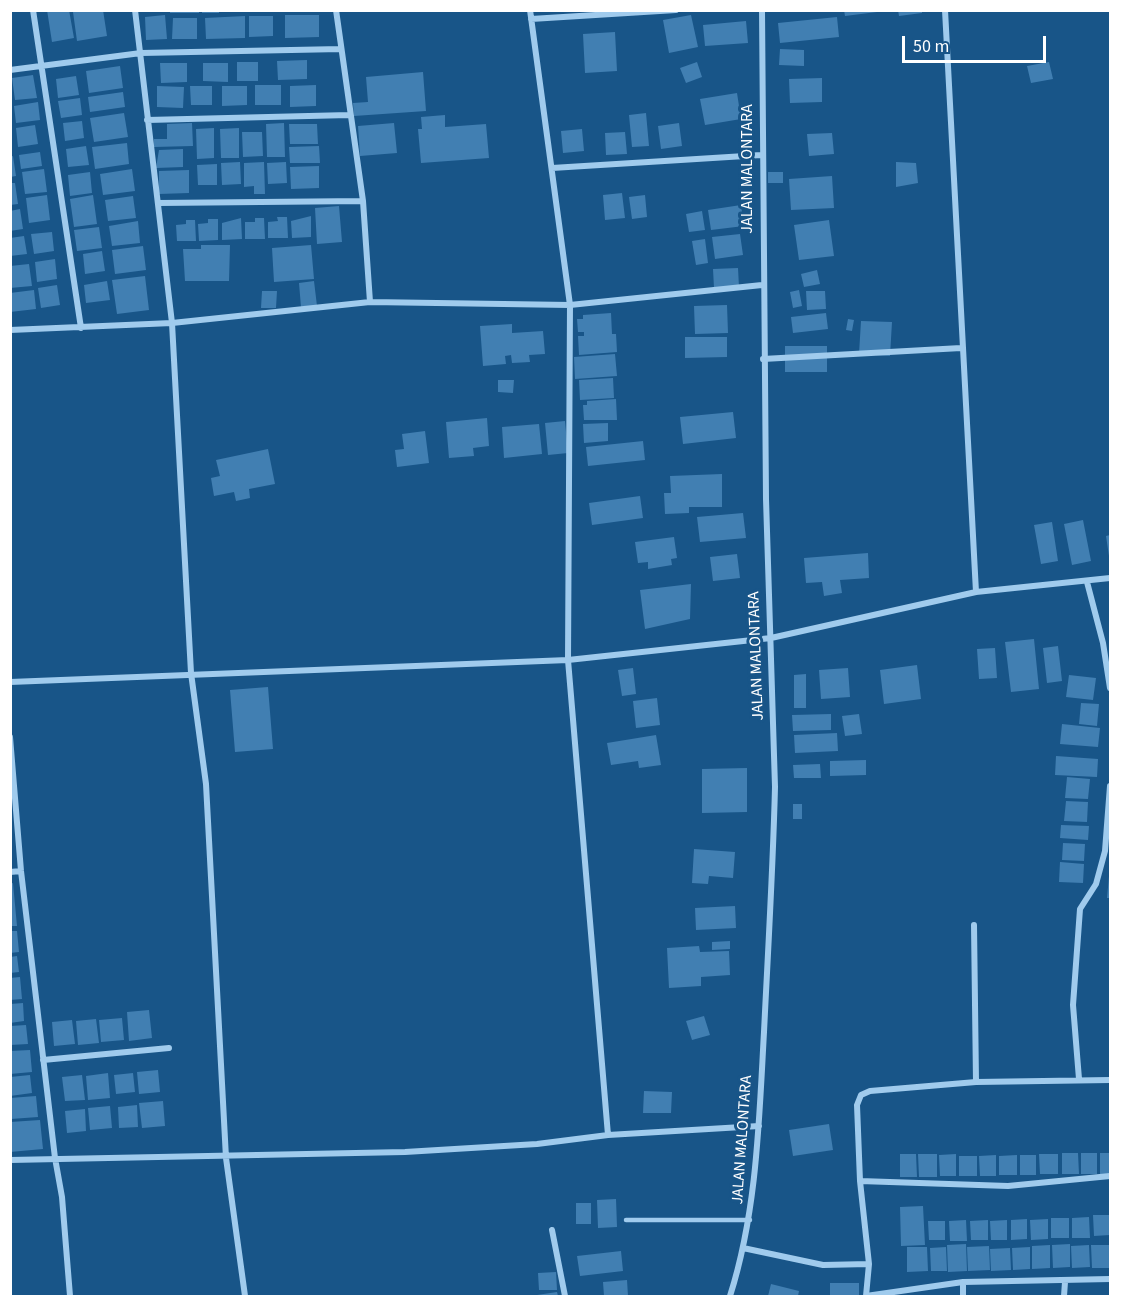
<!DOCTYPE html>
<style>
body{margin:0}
#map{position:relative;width:1121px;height:1307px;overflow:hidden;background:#185588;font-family:"Source Sans 3",sans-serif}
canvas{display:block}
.frame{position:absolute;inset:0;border:12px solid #fff;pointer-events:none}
.scale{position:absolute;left:902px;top:36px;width:144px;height:27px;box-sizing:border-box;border:3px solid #fff;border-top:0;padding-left:8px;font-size:18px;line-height:21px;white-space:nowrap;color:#fff;-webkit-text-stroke:4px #185588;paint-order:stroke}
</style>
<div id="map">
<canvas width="1121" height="1307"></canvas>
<div class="frame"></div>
<div class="scale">50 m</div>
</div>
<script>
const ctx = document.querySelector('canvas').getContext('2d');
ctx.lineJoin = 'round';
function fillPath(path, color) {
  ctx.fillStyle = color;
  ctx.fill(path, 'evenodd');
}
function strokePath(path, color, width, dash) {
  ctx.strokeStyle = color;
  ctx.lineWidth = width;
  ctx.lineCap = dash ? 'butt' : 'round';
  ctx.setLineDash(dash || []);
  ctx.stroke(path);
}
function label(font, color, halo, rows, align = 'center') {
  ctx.font = font + ' "Source Sans 3",sans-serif';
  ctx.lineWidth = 6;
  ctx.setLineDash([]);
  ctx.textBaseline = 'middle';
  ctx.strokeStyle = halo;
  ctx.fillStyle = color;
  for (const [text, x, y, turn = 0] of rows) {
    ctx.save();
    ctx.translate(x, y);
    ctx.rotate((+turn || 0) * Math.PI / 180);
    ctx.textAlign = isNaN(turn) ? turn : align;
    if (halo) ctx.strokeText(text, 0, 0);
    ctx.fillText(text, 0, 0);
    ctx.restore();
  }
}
const building = new Path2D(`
 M47 10H69L74 38 52 42Z
 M103 10 107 36 77 41 73 12Z
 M170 10H199V13H170Z
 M202 10H219V13H202Z
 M844 10H877V12L845 16Z
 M898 10H922V13L899 16Z
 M165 15 167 39 146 40 145 17Z
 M285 15H319V37L285 38Z
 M691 15 698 47 669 53 663 20Z
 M245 16V38L206 39 205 18Z
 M249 16H273V36L249 37Z
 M837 17 839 37 780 43 778 23Z
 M173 18H197V39H172Z
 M746 21 748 43 705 46 703 25Z
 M615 32 617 71 585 73 583 34Z
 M780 49 804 50V66L779 65Z
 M307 60V79L278 80 277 61Z
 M237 62H258V81H237Z
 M697 62 702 77 686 83 680 68Z
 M1049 62 1053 79 1031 83 1027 66Z
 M160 63H187V82L161 83Z
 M203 63H228V82L203 81Z
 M120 66 123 88 89 93 86 71Z
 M423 72 426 111 354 116 353 103 368 102 366 77Z
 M33 75 37 98 15 100 12 78Z
 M76 76 79 95 58 98 56 79Z
 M822 78V102L790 103 789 79Z
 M255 85H281V105H255Z
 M316 85V106L290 107V86Z
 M157 86 184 87 183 108 157 107Z
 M190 86H212V105H191Z
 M222 86H247V105L222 106Z
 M123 92 125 107 90 112 88 97Z
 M737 93 741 119 705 125 700 99Z
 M80 98 82 115 61 118 58 101Z
 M38 102 40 120 16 123 14 106Z
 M124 113 128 137 94 142 90 118Z
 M646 113 649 146 632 147 629 115Z
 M445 115V127L486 124 489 158 421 163 418 129H422L421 117Z
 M82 121 84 138 65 141 63 123Z
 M192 123 193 146 154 147V139H167V124Z
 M284 123 285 157H267L266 124Z
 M394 123 397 153 360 156 358 126Z
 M679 123 682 146 661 149 658 126Z
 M289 124H317L318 144H290Z
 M35 125 38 144 18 147 16 128Z
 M214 128V158L197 159 196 129Z
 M239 128V158H221L220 129Z
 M582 129 584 151 563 153 561 131Z
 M242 132H262L263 156 243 157Z
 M625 132 627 154 606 155 605 133Z
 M832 133 834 154 809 156 807 134Z
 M127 143 129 164 95 169 92 147Z
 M86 146 89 165 68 167 66 149Z
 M319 146 320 163H290L289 147Z
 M183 149V167L156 168 159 150Z
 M40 152 42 166 21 169 19 155Z
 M13 156 16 176 10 177V157Z
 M240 162 241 184 222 185 221 163Z
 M264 162 265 194H254V186L244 187V163Z
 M286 162 287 183 268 184 267 163Z
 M896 162 916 163 918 183 896 187Z
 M217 164V185H198L197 165Z
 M319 166V188L291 189 290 167Z
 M44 169 47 192 25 194 22 172Z
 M132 169 135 191 103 195 100 174Z
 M189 170V193L159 194V171Z
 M90 172 92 193 70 196 68 175Z
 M768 172H783V183H768Z
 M832 176 834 208 791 210 789 179Z
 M10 183H15L18 204 10 205Z
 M622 193 625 218 605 220 603 195Z
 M47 195 50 220 29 223 26 198Z
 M93 195 97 224 74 227 70 199Z
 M645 195 647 217 632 219 629 197Z
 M133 196 136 218 108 221 105 200Z
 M741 205 744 226 711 230 708 210Z
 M339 206 342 242 317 244 315 208Z
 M20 209 23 229 10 231V211Z
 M702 211 705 230 689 232 686 214Z
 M311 216V237L292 238 291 221Z
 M277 217H287L288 238H268V222L278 221Z
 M241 218 242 239 222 240V223Z
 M255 218H264L265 239H245V222H255Z
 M208 219H218V240L199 241 198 224 208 223Z
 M186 220H195L196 241H177L176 225 186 224Z
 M829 220 834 256 799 260 794 225Z
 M138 221 140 243 112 246 109 226Z
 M99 227 102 248 77 251 74 230Z
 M52 232 54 251 34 254 31 234Z
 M740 234 743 255 715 259 712 237Z
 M24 236 27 254 10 256V238Z
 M705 239 708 263 696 265 692 241Z
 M201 245H230L229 281H185L183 249H201Z
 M311 245 314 279 274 282 272 248Z
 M143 246 146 270 115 274 112 250Z
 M102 251 105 271 85 274 83 254Z
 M55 259 57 279 37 282 35 262Z
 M29 264 32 286 10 288V266Z
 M738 268 739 287 714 288 713 269Z
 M817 270 820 284 804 287 801 274Z
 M145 276 149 310 117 314 112 280Z
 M107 281 110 300 86 303 84 285Z
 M314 281 317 306 301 307 299 283Z
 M57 285 60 305 41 308 38 288Z
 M34 290 36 309 10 312V293Z
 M799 290 802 306 793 308 790 292Z
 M262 291H277L276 308H261Z
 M806 291H825L826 309 807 310Z
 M727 305 728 333 695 334 694 306Z
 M611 313 612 334H616L617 352 579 355 578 336H584V332H578L577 319H583V315Z
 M826 313 828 329 793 333 791 317Z
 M848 319 854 320 852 331 846 330Z
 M861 321 892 322 890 356 859 354Z
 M512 324V333L543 331 545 354 529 355 530 362 512 363 511 355 505 356 506 364 483 366 480 326Z
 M685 337H727V357L685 358Z
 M785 346H827V372H785Z
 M615 354 617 376 575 379 574 357Z
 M613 378 614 398 580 400 579 380Z
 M498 380H514L513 393 498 392Z
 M616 399 617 420H584L583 405H587V401Z
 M733 412 736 438 683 444 680 417Z
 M487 418 489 446 473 448 474 456 449 458 446 422Z
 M565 421 568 453 548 455 545 423Z
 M608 423V441L584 443 583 424Z
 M539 424 542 454 504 458 502 427Z
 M425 431 429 463 397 467 395 450 404 449 402 434Z
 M643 441 645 460 588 466 586 447Z
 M268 449 275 484 249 489 250 498 236 501 234 492 214 496 211 478 220 476 216 460Z
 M722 474V507H689V513L665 514 664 493H671L670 476Z
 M640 496 643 518 592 525 589 503Z
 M743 513 746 538 700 542 697 517Z
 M1083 520 1091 561 1072 565 1064 524Z
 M1052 522 1058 561 1041 564 1034 525Z
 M1110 535V556H1109L1106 536Z
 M674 537 677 558 671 559 672 565 648 569V562L638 563 635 542Z
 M868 553 869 578 840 580 842 593 824 596 822 582 806 583 804 558Z
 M737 554 740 578 713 581 710 557Z
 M691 584 690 619 645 629 640 590Z
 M1034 639 1039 689 1011 692 1005 642Z
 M1058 646 1062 681 1047 683 1043 648Z
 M995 648 997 678 979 679 977 649Z
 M917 665 921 699 884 704 880 670Z
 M633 668 636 694 622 696 618 670Z
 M848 668 850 697 821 699 819 670Z
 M806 674V708H794V675Z
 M1069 675 1096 678 1093 700 1066 697Z
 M268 687 273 749 235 752 230 690Z
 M657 698 660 725 636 728 633 701Z
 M1081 703 1099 704 1097 726 1079 724Z
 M831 714V730L793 731 792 715Z
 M859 714 862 734 845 736 842 716Z
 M1062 724 1100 728 1098 747 1060 744Z
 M837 733 838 751 795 753 794 735Z
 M656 735 661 765 639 768 638 761 611 765 607 743Z
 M1056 756 1098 759 1097 777 1055 775Z
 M866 760V775L830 776V761Z
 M820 764 821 778H794L793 765Z
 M747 768V812L702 813V769Z
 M1067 777 1090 779 1088 799 1065 798Z
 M1066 801 1088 802 1087 822 1064 821Z
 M793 804H802V819H793Z
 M1061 825 1089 826 1088 840 1060 838Z
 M1063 843 1085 844 1084 861 1062 860Z
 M694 849 735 852 733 878 709 876 708 884 692 883Z
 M1060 862 1084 864 1083 883 1059 882Z
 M1109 876H1110V898H1107Z
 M13 883 17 926H10V884Z
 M735 906 736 928 696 930 695 908Z
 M10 931H17L19 952 10 953Z
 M730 941V949L712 950V942Z
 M699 946 700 952 729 951 730 975 701 977V986L669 988 667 948Z
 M17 956 19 972 10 973V957Z
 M20 977 22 999 10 1000V978Z
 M23 1003 24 1021 10 1023V1004Z
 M149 1010 152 1038 129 1041 127 1012Z
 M704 1016 710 1035 692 1040 686 1021Z
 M122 1018 124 1040 101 1042 99 1020Z
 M96 1019 99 1043 78 1045 76 1021Z
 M72 1020 75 1044 54 1046 52 1022Z
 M26 1025 28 1044 10 1045V1026Z
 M30 1050 32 1072 10 1074V1051Z
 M158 1070 160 1092 139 1094 137 1072Z
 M108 1073 110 1098 88 1100 86 1076Z
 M133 1073 135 1092 116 1094 114 1075Z
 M30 1075 32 1093 10 1096V1077Z
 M82 1075 85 1100 65 1101 62 1077Z
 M644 1091 672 1092 671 1113H643Z
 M36 1096 38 1117 11 1119 10 1098Z
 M163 1101 165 1126 142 1128 139 1103Z
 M137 1105 138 1127 119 1128 118 1107Z
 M110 1106 112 1128 90 1130 88 1108Z
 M85 1109 86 1131 67 1133 65 1111Z
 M40 1120 43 1149 10 1152V1122Z
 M829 1124 833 1150 793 1156 789 1130Z
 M1062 1153H1078L1079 1174H1062Z
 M1081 1153H1097V1174H1081Z
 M1100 1153H1110V1174H1100Z
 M900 1154H916L917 1177H900Z
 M918 1154H937V1177H919Z
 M956 1154V1176H940L939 1155Z
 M1039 1154H1058V1174H1040Z
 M996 1155V1176H980L979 1156Z
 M1017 1155V1175H999V1156Z
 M1020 1155H1036V1175H1020Z
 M959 1156H977V1176H959Z
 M616 1199 617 1227 598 1228 597 1200Z
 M576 1203H591V1224H576Z
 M923 1206 925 1245 901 1246 900 1207Z
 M1093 1215H1110V1235L1094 1236Z
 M1089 1217 1090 1238H1072V1218Z
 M1051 1218H1069V1238H1051Z
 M1027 1219V1239L1011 1240V1220Z
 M1048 1219V1239L1031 1240 1030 1220Z
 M966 1220 967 1241H950L949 1221Z
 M988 1220V1240H971L970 1221Z
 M1007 1220V1240H991L990 1221Z
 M928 1221H945V1240H929Z
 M966 1244 967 1271 948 1272 947 1245Z
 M1070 1244V1267L1053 1268 1052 1245Z
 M1050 1245V1268L1032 1269V1246Z
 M1089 1245 1090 1267 1072 1268 1071 1246Z
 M1091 1245H1110V1268H1092Z
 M989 1246 990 1270 968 1271 967 1247Z
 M907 1247H927L928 1271 907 1272Z
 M946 1247 947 1271H931L930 1248Z
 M1030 1247V1269L1013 1270 1012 1248Z
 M1010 1248 1011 1270 991 1271 990 1249Z
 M621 1251 623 1271 580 1276 577 1256Z
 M556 1272 557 1290H539L538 1273Z
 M627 1280 628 1296H604L603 1282Z
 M830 1283H859V1296H830Z
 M771 1284 799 1291 798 1296H768Z
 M557 1292 558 1296H538L537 1295Z`);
const service = new Path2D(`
 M626 1220H750`);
const minor = new Path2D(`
 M33 10 81 328
 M135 10 172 323 191 673 206 784 226 1158 245 1296
 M336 10 363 201 370 302
 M530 10 570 305 568 660 771 638 976 592 1110 578
 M945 10 976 592
 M531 19 676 10
 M10 70 141 53 341 49
 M147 120 349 115
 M552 168 761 155
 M158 203 363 201
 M10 330 172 323 370 302 570 305 762 285
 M763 359 961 348
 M1087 582 1103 643 1110 688
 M10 682 568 660 608 1135
 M10 737 21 871 55 1158 62 1197 70 1296
 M10 872 21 871
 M974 925 976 1082
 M43 1060 169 1048
 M1079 1079 1073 1005 1080 909 1096 884 1105 851 1110 786
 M10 1160 405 1152 537 1144 608 1135 759 1126
 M860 1181 1008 1186 1110 1176
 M552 1230 565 1296
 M743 1248 823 1265 869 1264
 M963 1282V1296
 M730 1296C757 1211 759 1121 764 1032 768 950 773 869 775 787L766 499 762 10
 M866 1296 869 1264 860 1181 857 1105 861 1095 870 1091 976 1082 1110 1080
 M866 1296 963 1282 1110 1279
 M1064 1296 1065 1282`);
const streetNames = [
 ["JALAN MALONTARA",748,169,-90],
 ["JALAN MALONTARA",757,656,-92],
 ["JALAN MALONTARA",743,1140,-86]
];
fillPath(building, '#417fb2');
strokePath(service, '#a0cbed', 4.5);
strokePath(minor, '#a0cbed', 6);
label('16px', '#fff', '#185588', streetNames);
</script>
